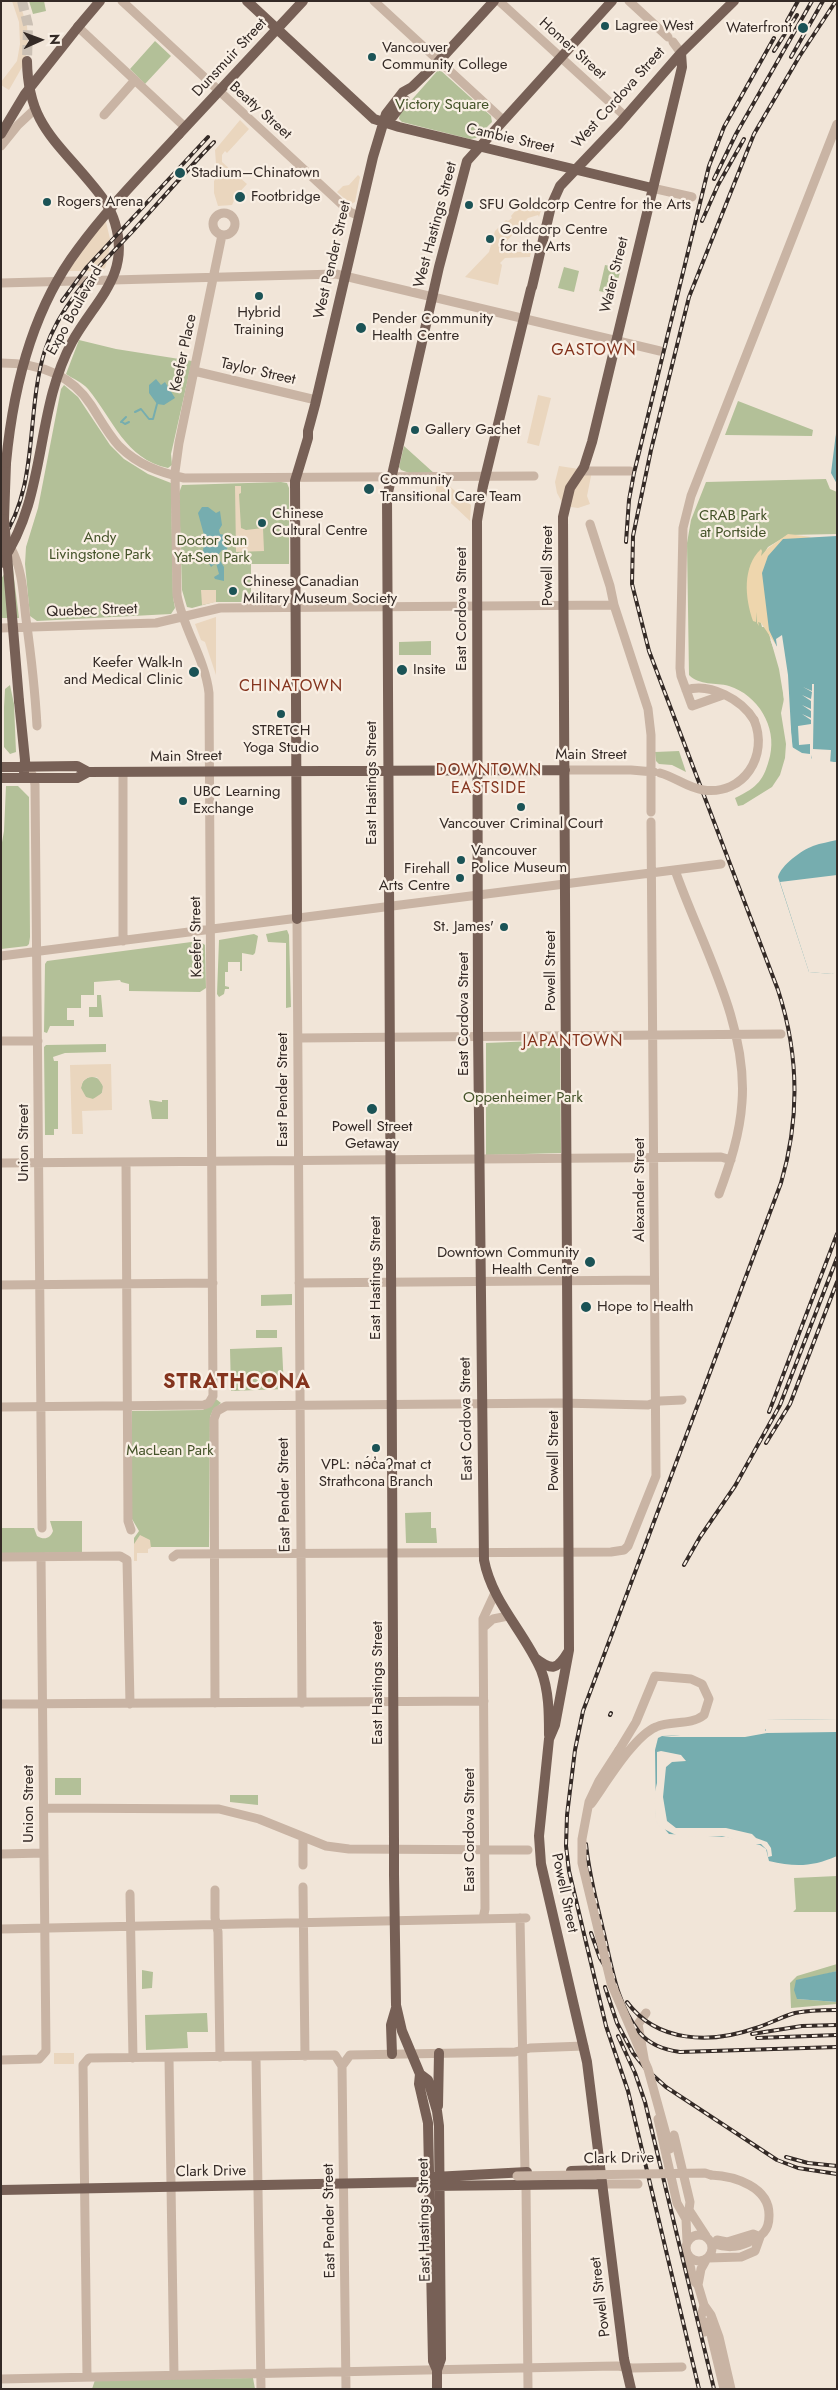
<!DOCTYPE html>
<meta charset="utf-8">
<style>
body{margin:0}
#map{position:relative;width:838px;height:2390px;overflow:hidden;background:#f1e5d8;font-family:Jost,sans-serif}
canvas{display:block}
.frame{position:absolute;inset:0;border:2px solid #342a26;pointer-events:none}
.north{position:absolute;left:15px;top:15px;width:50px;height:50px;-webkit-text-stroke:4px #f9efe4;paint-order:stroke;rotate:88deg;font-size:14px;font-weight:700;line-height:20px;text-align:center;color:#342a26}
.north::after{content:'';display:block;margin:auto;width:18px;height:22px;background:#342a26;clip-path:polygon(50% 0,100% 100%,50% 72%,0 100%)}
</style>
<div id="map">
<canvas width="838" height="2390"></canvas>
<div class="frame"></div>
<div class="north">N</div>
</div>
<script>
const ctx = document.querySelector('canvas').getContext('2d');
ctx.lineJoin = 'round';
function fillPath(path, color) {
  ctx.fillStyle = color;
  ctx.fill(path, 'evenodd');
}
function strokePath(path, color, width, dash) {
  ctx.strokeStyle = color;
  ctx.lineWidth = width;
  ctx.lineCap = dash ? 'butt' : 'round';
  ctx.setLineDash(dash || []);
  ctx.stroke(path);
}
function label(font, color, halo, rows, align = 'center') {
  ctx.font = font + ' Jost,sans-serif';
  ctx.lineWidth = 4.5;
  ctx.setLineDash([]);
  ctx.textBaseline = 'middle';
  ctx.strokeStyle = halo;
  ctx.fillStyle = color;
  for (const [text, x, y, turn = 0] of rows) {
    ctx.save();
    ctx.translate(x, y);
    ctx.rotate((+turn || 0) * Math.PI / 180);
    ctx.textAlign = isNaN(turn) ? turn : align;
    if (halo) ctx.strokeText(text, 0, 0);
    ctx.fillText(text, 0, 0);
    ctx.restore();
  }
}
const green = new Path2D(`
 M29 1H44L46 11 33 14Z
 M155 41 171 56 145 84 130 69Z
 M439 69 491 116 492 122 476 138 470 139 402 122 399 119 400 113Z
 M605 265 621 268 615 292 612 294 599 291Z
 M564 267 579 271 574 292 558 288Z
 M79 340 116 349 192 361 171 454 172 465 168 468C125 459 113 419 88 389 82 382 73 379 66 374Z
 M64 385 78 397 110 445 124 459 148 474 171 483 173 597 175 608 171 614 37 621 30 616 25 564 26 547 38 508 61 389Z
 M738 401 813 430 812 436 725 435Z
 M404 446 435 474H412L401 470 399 467Z
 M826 479 830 489 837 492V534L788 535 768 547 762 557 759 615 762 627H767L779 669 784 699 781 713 786 744 785 758 780 775 772 787 743 805 738 806 735 798C758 787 764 780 770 756 777 727 758 695 729 686 715 682 700 686 689 675L687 543 691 520 706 482Z
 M281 482 287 483 289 488V564H251V599L247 602H214L192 608 187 607 182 590 179 493 182 485Z
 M12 562 19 618H1V579Z
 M431 641V655H399V642Z
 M10 685 14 704 16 752 10 754 4 747V707L5 689Z
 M679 751 686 772 672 765 659 764 656 761 655 752Z
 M6 786H18L29 797 30 937 29 944 27 946 1 949V848L4 831Z
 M287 930 289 935 291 1007 286 1008V943L268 942 266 934Z
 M254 934 258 936 255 953 253 955 242 953V971H240V962H228V972H225V986L229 987V989H225L224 994 219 997 217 994 219 940Z
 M199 941 205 945 206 988 200 992 129 991V984L121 982 120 980 94 982V995H81V1008H67V1020H74V1026H50L47 1033 44 1032 45 964 47 961Z
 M97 995H101L103 1017H89V1007H97Z
 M560 1040 561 1153 486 1155V1043Z
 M106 1044V1052L65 1053 53 1057 54 1061H58V1129H54V1135H45L44 1047 46 1045Z
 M81 1088a11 11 0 1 1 22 0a11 11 0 1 1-22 0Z
 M149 1100 162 1102V1100H168V1119H152Z
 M292 1294V1305L261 1306V1295Z
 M256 1330H277V1338H256Z
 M282 1347 284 1389 231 1391 230 1349Z
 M216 1399 221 1403 213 1410 210 1417 209 1547H134V1538L139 1531 132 1519V1411L203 1410Z
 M431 1512V1528H436L437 1543H406L405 1513Z
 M50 1521H82V1552L1 1554V1528H34L37 1536C44 1540 50 1539 53 1531Z
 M55 1778H81V1795H55Z
 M230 1795H258V1805L230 1802Z
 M837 1876V1912H793L796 1909 794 1878Z
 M837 1964V1971L819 1976 797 1999 837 2002V2004L791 2008 790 1983 797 1976Z
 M142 1970 153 1972 152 1988 142 1989Z
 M207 2013 208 2032H187L188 2048 146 2050 145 2015Z
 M253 2378 255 2389H92L95 2380Z`);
const sand = new Path2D(`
 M788 534 811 537 804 540 778 648 761 623 758 622 759 626 757 623V612L756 622 753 621C745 598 742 567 761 549L762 551 761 556 768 548Z`);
const plaza = new Path2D(`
 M12 1H19L27 26 28 40 25 62 9 90 1 85V82L17 61 20 44 19 22Z
 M240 120 249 129 227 153 225 151 222 155V162L247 184 236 196 232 205 218 206 214 193V181L217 177 215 150Z
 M358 175 360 177 355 202 351 204 337 192 343 186 349 185Z
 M518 202 542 207 539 217 538 215 528 218 505 243 503 251 505 252H531L530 257 505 258 500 263 502 265 498 285 465 277 489 252 495 231 506 220 508 221 512 218 511 216 516 210 512 207Z
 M101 214 106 222 110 239 109 254 105 268 99 271H56L60 268Z
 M538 395 551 398 539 446 527 443Z
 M559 466 592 471 587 496 590 504 578 508 564 506 557 493 555 482Z
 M436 483H446L471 505 470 521 440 493 436 495Z
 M235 486H241V493L239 494 241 528 246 530 263 528 264 551 236 552Z
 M201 590H216V602L202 605Z
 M216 617V675L205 642 201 640 195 624Z
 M111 1064 112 1110 82 1111 83 1134H72L70 1065ZM89 1077H97L103 1086 102 1093 93 1099 86 1097 81 1088 83 1081Z
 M140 1535 150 1540 151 1548 148 1549V1553H137V1561H134V1544Z
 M54 2053H74V2064H54Z`);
const water = new Path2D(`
 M156 379 161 385 165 382 175 398 164 405 157 404 149 393V385Z
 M837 428V488L829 480 830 459Z
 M202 507H208L216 513 220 511 222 525 219 530 220 534 228 536 227 552 222 550 217 556 224 567V581L215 579 214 577 219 574 216 563 211 567 203 553 204 535 198 513Z
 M837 536V762H834L809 758 793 750 787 698 778 649 769 630 762 573 768 556 783 539Z
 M837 840V971L832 974 809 972 778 877C781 865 802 850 813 846 821 843 829 842 837 840Z
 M837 1719V1856C812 1867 795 1867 769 1861L766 1849 760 1845 727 1837 669 1834 656 1819 655 1750 658 1738 662 1736 763 1732 766 1729V1720Z
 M837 1971V2002L797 1999 794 1990 796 1980Z`);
const pier = new Path2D(`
 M837 425 831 473 837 484V491L827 481 825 470 833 432Z
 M782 635 788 675 792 747 802 753 810 754V744L799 745 798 726 811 724V720L802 714 811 718V711L802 705 811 709V701L802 695 811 699 812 692 803 687 812 691V684H814L813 749 831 750 830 764 812 761V755L811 761 808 760 791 752 788 747 781 668 770 639 777 647 776 639Z
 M837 875V972L832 974 809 972 780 882Z
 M837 1719V1732L767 1733 745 1737H662L708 1732H753L764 1729 766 1731V1720Z
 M661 1751 681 1755 686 1761 672 1762 666 1767 663 1797 667 1821 676 1828H726L752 1834 756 1838 767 1842 771 1848 772 1856 768 1857 767 1850 761 1844H750L722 1836 680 1837 660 1827 656 1821 654 1796 657 1783V1752Z`);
const stream = new Path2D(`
 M135 412 141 409 149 419H153L157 404
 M121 422 126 417
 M122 422 125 424 129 422`);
const majorTunnel = new Path2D(`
 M22 1 28 25 27 61`);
const minor = new Path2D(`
 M122 1 350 212 359 216
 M374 1 503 120
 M499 1 626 117
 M629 1 668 37
 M78 27 185 127
 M673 42 681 53
 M104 115 135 80
 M1 146 18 125 34 110
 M652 188 692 197
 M213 224a11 11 0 1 1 22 0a11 11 0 1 1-22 0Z
 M1 283 336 274 660 351
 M1 363C37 363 71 374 91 405 100 419 108 434 119 446 138 465 159 472 184 478L534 476
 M194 371 316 400
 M582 471H630
 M590 524 610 586 614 605 648 709 651 735V812
 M11 548C23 571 23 594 26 619 31 655 35 690 37 726
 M1 628 156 623 220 608 614 605
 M686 690C710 682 742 700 754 720
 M723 695 692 706 681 676 680 668 683 528 691 496 837 124
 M25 761 34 778 35 785 42 1528
 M565 770H631L654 772
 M123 773V941
 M675 870C700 942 748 1023 742 1102 740 1134 730 1164 719 1194
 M297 919 302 1703
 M1 956 721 864
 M298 1038 781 1034
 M1 1041H38
 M126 1162 128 1521 131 1530
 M1 1163 721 1157 731 1160
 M299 1283 654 1280
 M1 1285 213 1283
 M1 1407 204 1405 209 1403 213 1396 209 693C205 658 183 629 177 595L175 472 179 443 222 235
 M1 1557 120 1556 127 1560 130 1704
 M173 1557 177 1554 611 1552 624 1550 628 1546 656 1476 651 822
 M484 1627 493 1619 508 1616
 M215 1703 214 1419 217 1411 226 1406 560 1403 648 1405 660 1401 682 1400
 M1 1704 484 1701
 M591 1804C606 1783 634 1736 656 1727 672 1720 690 1726 704 1715L709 1699 702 1684 691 1679 655 1676 636 1722 619 1750
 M44 1808 219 1809 259 1819 326 1846 349 1849 528 1850
 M1 1854 44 1853
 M303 1865V1838
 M303 1887 305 2056
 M215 1890V1918L218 1932 220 2057
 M130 1894 133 2058
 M520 1918 525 2172
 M483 1919 485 1909 483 1619 495 1593
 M1 1929 526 1918
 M256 2057 261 2389
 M169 2058 174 2375
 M644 2058 638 2024 646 2013
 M1 2060 39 2059 46 2051 41 1557
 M658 2119 677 2203 686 2219 687 2242
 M674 2135 690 2202 689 2210 706 2236
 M711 2175C735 2176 770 2187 769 2216 769 2231 762 2236 749 2242 735 2248 727 2248 712 2243
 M602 2184H638
 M526 2186 528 2389
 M686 2248a13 13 0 1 1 26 0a13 13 0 1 1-26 0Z
 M717 2240 727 2242 753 2234 760 2237
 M688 2255 693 2280 698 2285 704 2305 711 2315 719 2337 731 2389
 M708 2258 741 2257 755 2251 760 2237
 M698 2285 701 2269 706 2260
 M704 2305 701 2317 705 2332
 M708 2322 724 2389
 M87 2377 83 2065 89 2058 335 2055 342 2066
 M1 2379C207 2375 412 2371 617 2366L632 2368 682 2367
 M346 2389 342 2066 350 2055 515 2052 530 2048 584 2046`);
const major = new Path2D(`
 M247 1 374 119 399 127 652 188
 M78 27 100 1
 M385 123 393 116 405 100
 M179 134 303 1
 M532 287 551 206 560 186 619 124 681 53 734 1
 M531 289 483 486 477 521 478 1030 484 1560C492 1602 524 1631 541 1670 549 1691 549 1713 549 1735
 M4 519 6 463
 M1 563C48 495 34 413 72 342 95 300 131 276 115 223 110 206 100 194 89 181 53 138 28 121 27 61
 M19 701 25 760 24 772
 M1 767 77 766 88 772
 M1 778H77L88 772 565 770
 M297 919 295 481 308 438V431L315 405 373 157 386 114 403 92 412 87 439 61 494 1
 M535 1658C552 1671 557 1670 568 1652
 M394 1841 387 497 439 267 467 161 612 1
 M394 1874 396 2005 402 2031 420 2074 428 2080 437 2111 439 2126 441 2359 437 2370V2389
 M392 2054 391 2025 396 2008
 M420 2074 419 2084 428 2123 433 2361 437 2370
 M438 2106 439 2053
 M571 2171 600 2170
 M434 2177 527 2172
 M1 2190 422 2182 430 2186 602 2184
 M631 2389 624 2359 587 2062 541 1864 539 1836 549 1739 555 1725 569 1650 563 517 570 488 584 467 592 442 678 84 682 67 681 53`);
const rail = new Path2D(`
 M787 21 798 1
 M774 51 797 15
 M791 57 823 1
 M714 179 736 134 812 1
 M702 221 718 185 744 139
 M62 301 87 267 208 137
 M1 541C40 485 25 413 45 350 61 302 98 268 132 232 159 202 186 171 214 142
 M626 542 629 500 634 473 709 166 724 127 774 38
 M769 1412 837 1234
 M766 1443 790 1404 837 1282
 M684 1565 700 1537 735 1486 780 1405 837 1258
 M610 1715 611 1713
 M586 1844C589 1875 597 1904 604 1934 612 1968 617 2004 639 2032 649 2044 664 2050 680 2052L837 2047
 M591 1933 600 1958 611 1976
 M605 1987 617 2023 633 2053 646 2069 666 2087 777 2160 798 2168 837 2174
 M627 2002C657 2043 711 2044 756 2028 769 2024 781 2017 795 2013 809 2010 823 2010 837 2010
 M752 2034 802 2026 837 2025
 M618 2036 635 2073 645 2102 714 2389
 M757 2038 837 2035
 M786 2157 808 2163 837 2166
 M699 2389 628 2091 606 2026 569 1871 566 1846 567 1815 575 1750 583 1711 781 1183C800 1118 799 1054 778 990L649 651 632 584 633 536 651 450 689 297 754 134 799 57 836 1`);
const minorBridge = new Path2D(`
 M660 773C675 777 688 788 703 790 744 796 769 755 754 720
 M619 1750 599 1781 589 1802 582 1839V1863L611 1983 648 2069 670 2149
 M517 2176 705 2173 711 2175`);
const majorBridge = new Path2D(`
 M1 134 25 94 78 27
 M6 463C13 388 32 310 78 249 108 208 145 171 179 134
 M4 519 19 701
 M394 1841V1874`);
const markers = [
 [605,26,5,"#1b5356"],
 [803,28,6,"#1b5356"],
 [372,57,5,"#1b5356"],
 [180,173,6,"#1b5356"],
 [240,197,6,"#1b5356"],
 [47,202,5,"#1b5356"],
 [469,205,5,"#1b5356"],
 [490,239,5,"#1b5356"],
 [259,296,5,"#1b5356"],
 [361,328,6,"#1b5356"],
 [415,430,5,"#1b5356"],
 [369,489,6,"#1b5356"],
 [262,523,5,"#1b5356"],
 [233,591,5,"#1b5356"],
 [402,670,6,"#1b5356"],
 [194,672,6,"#1b5356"],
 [281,714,5,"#1b5356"],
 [183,801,5,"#1b5356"],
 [521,807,5,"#1b5356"],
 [461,860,5,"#1b5356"],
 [460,878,5,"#1b5356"],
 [504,927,5,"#1b5356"],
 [372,1109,6,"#1b5356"],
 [590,1262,6,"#1b5356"],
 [586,1307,6,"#1b5356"],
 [376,1448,5,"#1b5356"]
];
const poiNames = [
 ["Lagree West",615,26],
 ["Waterfront",792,28,"right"],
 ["Vancouver",382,48],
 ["Community College",382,65],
 ["Stadium–Chinatown",191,173],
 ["Footbridge",251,197],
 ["Rogers Arena",57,202],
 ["SFU Goldcorp Centre for the Arts",479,205],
 ["Goldcorp Centre",500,230],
 ["for the Arts",500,247],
 ["Hybrid",259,313,"center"],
 ["Training",259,330,"center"],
 ["Pender Community",372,319],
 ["Health Centre",372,336],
 ["Gallery Gachet",425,430],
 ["Community",380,480],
 ["Transitional Care Team",380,497],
 ["Chinese",272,514],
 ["Cultural Centre",272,531],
 ["Chinese Canadian",243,582],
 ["Military Museum Society",243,599],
 ["Keefer Walk-In",183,663,"right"],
 ["and Medical Clinic",183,680,"right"],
 ["Insite",413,670],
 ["STRETCH",281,731,"center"],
 ["Yoga Studio",281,748,"center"],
 ["UBC Learning",193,792],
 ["Exchange",193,809],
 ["Vancouver Criminal Court",521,824,"center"],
 ["Vancouver",471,851],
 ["Police Museum",471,868],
 ["Firehall",450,869,"right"],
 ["Arts Centre",450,886,"right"],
 ["St. James'",494,927,"right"],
 ["Powell Street",372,1127,"center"],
 ["Getaway",372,1144,"center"],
 ["Downtown Community",579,1253,"right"],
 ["Health Centre",579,1270,"right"],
 ["Hope to Health",597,1307],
 ["VPL: nə́c̓aʔmat ct",376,1465,"center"],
 ["Strathcona Branch",376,1482,"center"]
];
const streetNames = [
 ["Homer Street",572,49,42],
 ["Dunsmuir Street",230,58,-47],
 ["West Cordova Street",619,98,-48],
 ["Beatty Street",260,111,42],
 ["Cambie Street",510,139,13],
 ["West Hastings Street",436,225,-75],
 ["West Pender Street",333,260,-77],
 ["Water Street",615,275,-76],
 ["Expo Boulevard",75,311,-61],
 ["Keefer Place",184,353,-78],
 ["Taylor Street",258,372,13],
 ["Powell Street",548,566,-90],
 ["East Cordova Street",462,609,-90],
 ["Quebec Street",92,611,-2],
 ["Main Street",591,755],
 ["Main Street",186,757,-1],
 ["East Hastings Street",372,783,-90],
 ["Keefer Street",197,937,-91],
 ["Powell Street",551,971,-90],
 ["East Cordova Street",464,1014,-90],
 ["East Pender Street",283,1090,-90],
 ["Union Street",24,1143,-90],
 ["Alexander Street",640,1190,-90],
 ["East Hastings Street",376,1278,-90],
 ["East Cordova Street",467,1419,-91],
 ["Powell Street",554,1451,-90],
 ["East Pender Street",285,1495,-91],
 ["East Hastings Street",378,1683,-90],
 ["Union Street",29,1804,-90],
 ["East Cordova Street",470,1830,-90],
 ["Powell Street",564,1893,78],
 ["Clark Drive",619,2159,-1],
 ["Clark Drive",211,2172,-1],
 ["East Hastings Street",425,2220,-91],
 ["East Pender Street",330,2221,-91],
 ["Powell Street",601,2297,-97]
];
const parkNames = [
 ["Victory Square",442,105],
 ["CRAB Park",733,516],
 ["at Portside",733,533],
 ["Andy",100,538],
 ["Livingstone Park",100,555],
 ["Doctor Sun",212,541],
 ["Yat-Sen Park",212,558],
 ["Oppenheimer Park",523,1098],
 ["MacLean Park",170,1451]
];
const neighbourhoodNames = [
 ["GASTOWN",594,351],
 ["CHINATOWN",291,687],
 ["DOWNTOWN",489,771],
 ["EASTSIDE",489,789],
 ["JAPANTOWN",573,1042]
];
const districtNames = [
 ["STRATHCONA",237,1383]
];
fillPath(green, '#b3c098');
fillPath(sand, '#eed6ad');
fillPath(plaza, '#ead6be');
fillPath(water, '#76adaf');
fillPath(pier, '#f1e5d8');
strokePath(stream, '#76adaf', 2);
strokePath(majorTunnel, '#cbc0b4', 10, [10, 5]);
strokePath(minor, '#c9b4a4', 9);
strokePath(major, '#776056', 10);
strokePath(rail, '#342a26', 4);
strokePath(rail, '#f9efe4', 2, [5.5]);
strokePath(minorBridge, '#c9b4a4', 9);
strokePath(majorBridge, '#776056', 10);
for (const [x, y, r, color] of markers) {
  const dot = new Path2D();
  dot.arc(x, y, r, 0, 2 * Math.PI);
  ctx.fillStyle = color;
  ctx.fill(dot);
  strokePath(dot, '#f9efe4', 2);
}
label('15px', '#342a26', '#f9efe4', poiNames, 'left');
label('15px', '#342a26', '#f9efe4', streetNames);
label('15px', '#445329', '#f9efe4', parkNames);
ctx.letterSpacing = '1px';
label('16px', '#84341e', '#f9efe4', neighbourhoodNames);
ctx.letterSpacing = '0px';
ctx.letterSpacing = '1px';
label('bold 20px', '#84341e', '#f9efe4', districtNames);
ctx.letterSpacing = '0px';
</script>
